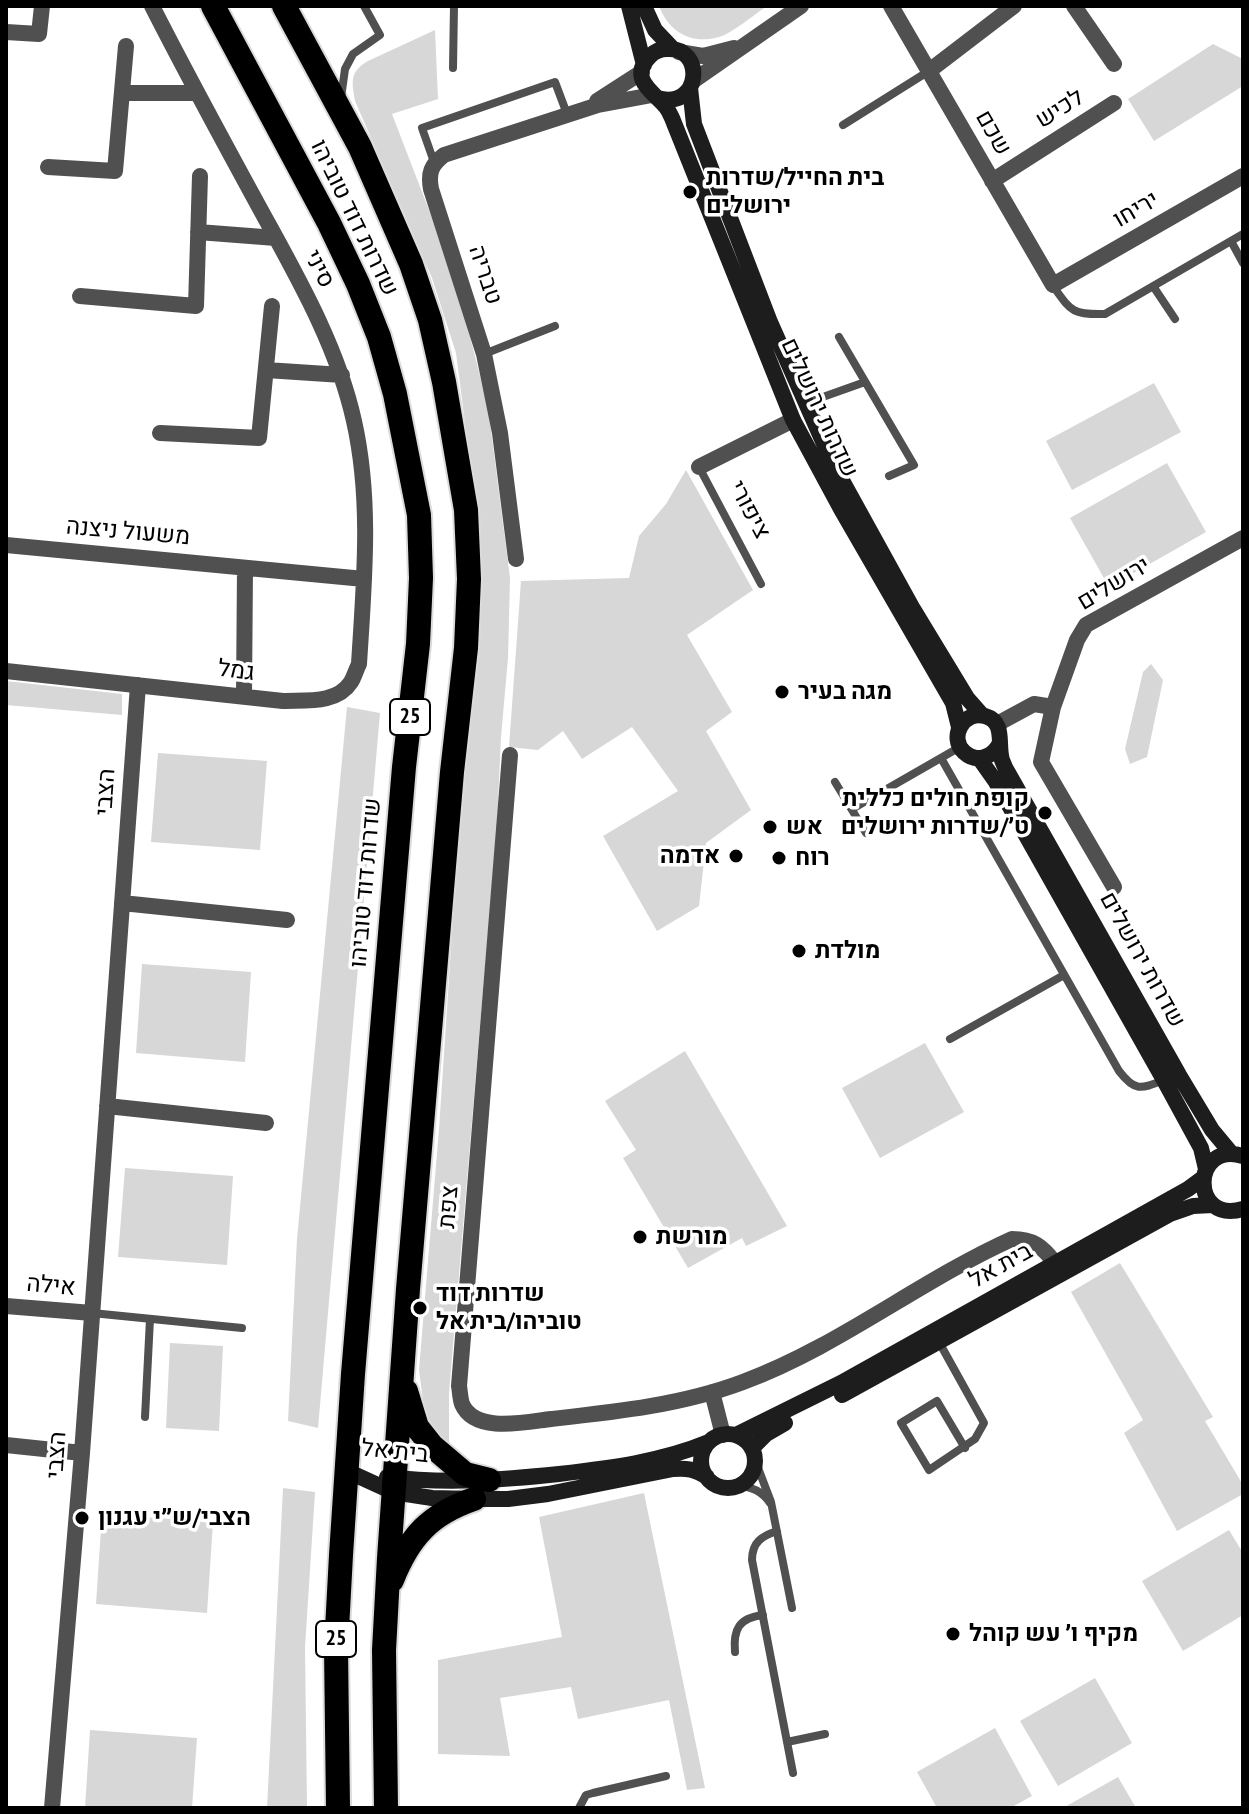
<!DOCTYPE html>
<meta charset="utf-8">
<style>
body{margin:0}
#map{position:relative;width:1249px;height:1814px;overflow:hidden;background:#fff;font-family:"PT Sans Narrow",sans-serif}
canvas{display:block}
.frame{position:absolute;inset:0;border:8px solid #000;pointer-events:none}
</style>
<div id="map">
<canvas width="1249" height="1814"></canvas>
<div class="frame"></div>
</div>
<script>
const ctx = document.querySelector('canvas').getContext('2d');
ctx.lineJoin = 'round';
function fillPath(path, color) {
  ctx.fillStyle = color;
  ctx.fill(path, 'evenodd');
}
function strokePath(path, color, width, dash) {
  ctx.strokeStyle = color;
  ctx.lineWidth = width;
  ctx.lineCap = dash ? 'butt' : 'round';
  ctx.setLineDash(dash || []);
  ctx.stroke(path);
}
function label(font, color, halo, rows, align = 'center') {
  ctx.font = font + ' "PT Sans Narrow",Heebo,sans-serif';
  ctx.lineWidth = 7;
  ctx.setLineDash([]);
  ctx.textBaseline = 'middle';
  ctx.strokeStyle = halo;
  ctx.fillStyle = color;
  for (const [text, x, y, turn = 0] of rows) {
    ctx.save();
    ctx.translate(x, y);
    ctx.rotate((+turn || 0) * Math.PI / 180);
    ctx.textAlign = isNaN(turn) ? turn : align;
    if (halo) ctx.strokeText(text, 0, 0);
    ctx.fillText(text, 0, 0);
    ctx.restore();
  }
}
const green = new Path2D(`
 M659 6H767C755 14 731 34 719 37 691 45 669 32 659 6Z
 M435 30 438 99 392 114 432 218 467 325 488 407 510 578 508 658 501 737 497 825 449 1393V1447L434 1433 425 1416 419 1370 439 1129 463 767 476 508 456 353 432 278 355 101C352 82 349 72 368 61Z
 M1213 44 1243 59V86L1154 141 1128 99Z
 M1154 383 1181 432 1072 490 1046 441Z
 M1167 463 1206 532 1109 587 1070 518Z
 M686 470 753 590 687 635 732 712 706 731 751 810 706 843 699 906 657 931 603 836 678 791 632 727 582 759 563 731 538 750 509 747 521 581 629 578 639 536 666 504Z
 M1151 664 1163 680 1147 757 1130 764 1125 749 1143 672Z
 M6 681 122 694V715L6 705Z
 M347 707 380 713 318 1428 288 1421 297 1239Z
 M158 753 267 761 260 850 151 842Z
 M142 964 251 972 245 1062 136 1053Z
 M925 1043 964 1112 880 1158 842 1088Z
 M685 1051 787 1226 746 1246 742 1238 688 1268 623 1158 636 1150 605 1101Z
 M125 1168 233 1176 227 1265 118 1257Z
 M1120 1263 1213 1417 1205 1421 1243 1485V1494L1177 1531 1124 1433 1143 1420 1071 1292Z
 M170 1343 223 1346 219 1431 166 1428Z
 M283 1488 315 1492 305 1647 307 1808H267Z
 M644 1493 705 1788 687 1790 669 1700 578 1719 571 1687 500 1698 510 1756 438 1754V1660L562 1637 539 1517Z
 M102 1514 213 1522 207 1613 96 1604Z
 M1229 1530 1243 1553V1615L1183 1651 1142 1581Z
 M1095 1678 1132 1743 1058 1786 1020 1721Z
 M995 1728 1032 1796 1010 1808H937L917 1772Z
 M90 1730 197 1738 192 1808H85Z
 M1118 1777 1136 1808H1063Z`);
const lane = new Path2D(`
 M453 68 454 6
 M341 98 345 69 353 54 380 35 364 6
 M843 125 929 71
 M434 162 422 128 555 82 567 114
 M1231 241 1243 263
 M1053 286C1071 311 1072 315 1105 314L1243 234
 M1153 286 1175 319
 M839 337 914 465 889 476
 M484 354 555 326
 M806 403 865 382
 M699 467 761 584
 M941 758 1119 1071C1135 1092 1141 1089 1164 1080
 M835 782 866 833
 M852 809 960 747
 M950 1039 1064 975
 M92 1313 242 1328
 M939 1342 984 1423 975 1439 929 1470 901 1423 937 1401 965 1448
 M145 1417 150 1319
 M755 1460 771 1502 792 1608
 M737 1486C751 1486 762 1491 770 1503
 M777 1531C762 1536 752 1542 752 1560L793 1773
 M735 1652C733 1629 739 1618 763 1615
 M787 1742 825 1734
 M579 1808 586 1795 593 1793 666 1776`);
const street = new Path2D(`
 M891 6 1053 285 1243 176
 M1074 6 1114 64
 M6 32 39 34 42 6
 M679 52 703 56 734 48
 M929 71 1014 6
 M693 81 801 6
 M122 93H197
 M597 101 642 72
 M48 167 115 171 126 46
 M992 181 1114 103
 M198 232 276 238
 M80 296 196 306 200 176
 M266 370 342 375
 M160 433 259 438 272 306
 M699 467 793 420
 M6 545 364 579
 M516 559 500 433 484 354 431 189C428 173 431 165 444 155L598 105 652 95
 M6 671 283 701C306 700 337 704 351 682 354 677 356 670 359 664 364 583 372 501 354 421 337 344 295 273 258 205 222 139 186 73 152 6
 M244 696 245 568
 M1053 707 1041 762 1114 887
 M997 724 1034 704 1053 707 1077 640 1086 625 1243 538
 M510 755 459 1386C460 1391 460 1398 462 1404 475 1434 526 1422 551 1419 615 1412 682 1405 743 1382 838 1347 919 1281 1012 1239 1033 1239 1042 1246 1055 1263
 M122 903 287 920
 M107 1106 266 1123
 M6 1306 92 1313
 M712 1392 723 1435
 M6 1445 82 1453
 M52 1808 82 1453 138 685`);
const secondary = new Path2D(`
 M629 6 644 65
 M644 6 655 30 673 49
 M690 88 694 124 704 150 770 322 833 464 913 609 967 698 982 715
 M657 98C702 111 705 46 667 49 660 49 654 52 650 56 627 79 655 93 666 107 669 111 670 114 672 118L793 420 841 509 953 703 959 727
 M1000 743C993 757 977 764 964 752 948 737 964 710 985 716 1006 722 997 744 1002 760 1002 760 1006 770 1007 771L1179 1075 1212 1130 1232 1154
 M979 758 996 782 1164 1080 1201 1148 1206 1169
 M1243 1156C1191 1140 1190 1225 1243 1209
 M842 1395 1170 1214 1193 1206 1213 1205
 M701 1461a27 27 0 1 1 54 0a27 27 0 1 1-54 0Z
 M736 1435 841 1383 1188 1189 1203 1178
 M752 1448 766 1434 785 1423
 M347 1471 393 1492 432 1498 474 1499H508L548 1494 673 1469C687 1468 695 1469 707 1477
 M387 1477C444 1484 502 1480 559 1474 610 1468 661 1462 709 1442`);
const highway = new Path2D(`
 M213 6 329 223 358 284 379 337 395 394 419 515 421 578 418 644 404 767 353 1374 341 1555 336 1648 338 1808
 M284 6 360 147 411 264 430 320 444 382 466 510 469 579 466 648 452 772 408 1289 389 1558 384 1650 386 1808
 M406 1391 417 1427 432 1446 465 1474 489 1480
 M392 1580C409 1537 430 1514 474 1499`);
const markers = [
 [690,192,8,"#000"],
 [782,692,8,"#000"],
 [1045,813,8,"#000"],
 [770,827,8,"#000"],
 [736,856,8,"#000"],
 [779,858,8,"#000"],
 [799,951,8,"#000"],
 [640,1237,8,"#000"],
 [420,1308,8,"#000"],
 [82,1518,8,"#000"],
 [953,1634,8,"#000"]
];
const shields = [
 [410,717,40],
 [336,1639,40]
];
const shieldNames = [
 ["25",410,717],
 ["25",336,1639]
];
const streetNames = [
 ["לכיש",1060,109,-32],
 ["שכם",993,133,60],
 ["יריחו",1136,210,-30],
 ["שדרות דוד טוביהו",354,218,64],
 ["סיני",319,269,63],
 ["טבריה",485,275,72],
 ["שדרות ירושלים",819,408,65],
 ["ציפורי",749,510,62],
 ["משעול ניצנה",128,532,5],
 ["ירושלים",1114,584,-31],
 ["גמל",236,671,7],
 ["הצבי",106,792,-86],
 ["שדרות דוד טוביהו",366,883,-85],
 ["שדרות ירושלים",1142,960,61],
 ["צפת",449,1207,-85],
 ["בית אל",1001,1266,-29],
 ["אילה",51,1286,5],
 ["בית אל",395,1452,6],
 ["הצבי",57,1455,-86]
];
const poiNames = [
 ["בית החייל/שדרות",706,178],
 ["ירושלים",706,206],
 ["מגה בעיר",798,692],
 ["קופת חולים כללית",1029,799,"right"],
 ["ט׳/שדרות ירושלים",1029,827,"right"],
 ["אש",786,827],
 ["אדמה",720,856,"right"],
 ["רוח",795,858],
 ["מולדת",815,951],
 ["מורשת",656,1237],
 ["שדרות דוד",436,1294],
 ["טוביהו/בית אל",436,1322],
 ["הצבי/ש״י עגנון",98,1518],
 ["מקיף ו׳ עש קוהל",969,1634]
];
fillPath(green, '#d7d7d7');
strokePath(highway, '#dbdbdb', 28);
strokePath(lane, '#505050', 8);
strokePath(street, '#505050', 16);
strokePath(secondary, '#1d1d1d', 16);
strokePath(highway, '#000', 24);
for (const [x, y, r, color] of markers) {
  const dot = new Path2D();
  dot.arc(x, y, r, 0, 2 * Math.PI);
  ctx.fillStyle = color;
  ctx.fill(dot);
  strokePath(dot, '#fff', 3);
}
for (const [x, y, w] of shields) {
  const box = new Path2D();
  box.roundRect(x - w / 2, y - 18, w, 36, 6);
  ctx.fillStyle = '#fff';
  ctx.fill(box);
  strokePath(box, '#000', 2);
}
label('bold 22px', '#000', null, shieldNames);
label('24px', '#000', '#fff', streetNames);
label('bold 24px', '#000', '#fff', poiNames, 'left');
</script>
